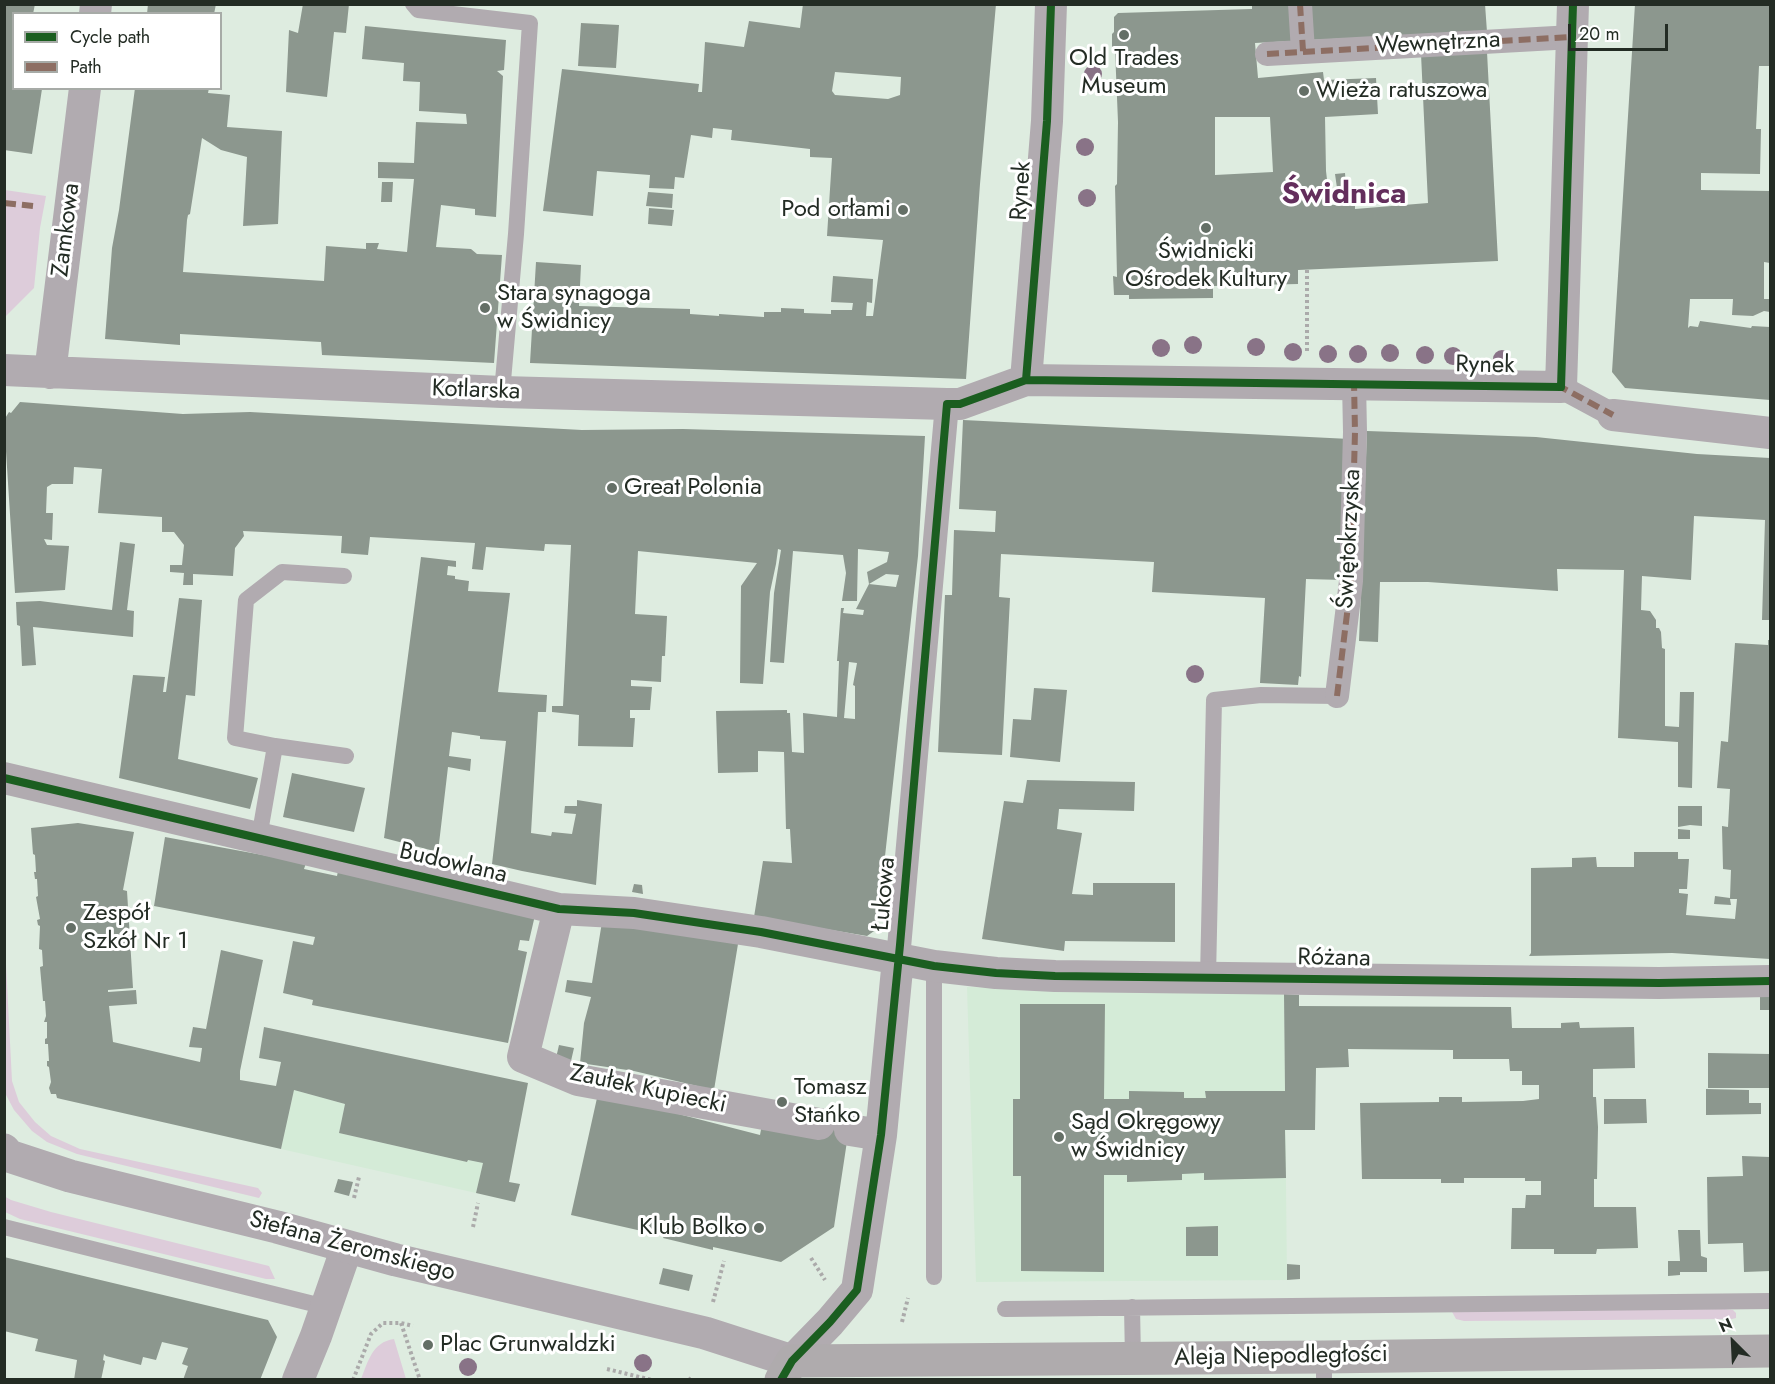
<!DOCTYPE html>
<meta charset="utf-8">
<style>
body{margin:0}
#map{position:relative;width:1775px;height:1384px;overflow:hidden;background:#deece0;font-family:Jost,sans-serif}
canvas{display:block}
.frame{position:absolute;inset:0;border:6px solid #232c24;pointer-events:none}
.legend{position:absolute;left:12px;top:12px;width:210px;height:78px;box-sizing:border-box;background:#fff;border:2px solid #a7aba7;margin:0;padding:8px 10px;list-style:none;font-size:18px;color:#232c24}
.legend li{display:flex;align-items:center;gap:12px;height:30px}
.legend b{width:30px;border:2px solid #a7aba7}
.north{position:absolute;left:1703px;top:1312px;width:60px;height:60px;-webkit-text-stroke:4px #fff;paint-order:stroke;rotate:336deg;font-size:16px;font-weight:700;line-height:24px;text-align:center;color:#232c24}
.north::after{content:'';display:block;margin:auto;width:21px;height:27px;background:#232c24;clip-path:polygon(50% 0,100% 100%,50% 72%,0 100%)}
.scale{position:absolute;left:1568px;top:24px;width:100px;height:27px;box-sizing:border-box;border:3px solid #232c24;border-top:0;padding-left:8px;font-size:18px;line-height:21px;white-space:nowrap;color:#232c24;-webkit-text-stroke:4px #fff;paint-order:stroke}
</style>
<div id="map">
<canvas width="1775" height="1384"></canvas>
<div class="frame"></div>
<ul class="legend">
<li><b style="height:8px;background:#1b5e20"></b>Cycle path</li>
<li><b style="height:8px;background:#8d6e63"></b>Path</li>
</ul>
<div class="north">N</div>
<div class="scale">20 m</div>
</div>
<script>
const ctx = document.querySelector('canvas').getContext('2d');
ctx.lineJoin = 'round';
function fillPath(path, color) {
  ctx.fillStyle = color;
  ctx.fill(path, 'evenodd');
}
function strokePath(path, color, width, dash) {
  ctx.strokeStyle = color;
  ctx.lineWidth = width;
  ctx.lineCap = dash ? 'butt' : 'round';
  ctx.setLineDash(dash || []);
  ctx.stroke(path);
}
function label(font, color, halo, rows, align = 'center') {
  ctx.font = font + ' Jost,sans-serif';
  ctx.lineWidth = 6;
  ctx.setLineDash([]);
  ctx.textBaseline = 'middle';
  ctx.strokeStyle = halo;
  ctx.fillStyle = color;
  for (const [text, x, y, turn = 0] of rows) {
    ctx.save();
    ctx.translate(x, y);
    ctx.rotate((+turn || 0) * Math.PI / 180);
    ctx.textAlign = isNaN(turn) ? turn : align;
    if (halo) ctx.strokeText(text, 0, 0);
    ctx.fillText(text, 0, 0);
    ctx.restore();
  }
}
const built = new Path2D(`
 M967 987 1284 994 1287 1280 976 1282Z
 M294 1090 345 1104 339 1133 467 1162 468 1160 483 1163 476 1193 281 1149Z`);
const green = new Path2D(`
 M5 190 46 196 40 228 34 288 5 317Z
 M5 945 12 1081 19 1102 35 1122 51 1136 80 1149 258 1188 262 1193 259 1198 77 1154 47 1142 32 1131 14 1110 5 1093Z
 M4 1196 11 1200 51 1212 269 1266 275 1279H266L20 1219 5 1212Z
 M1725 1309 1733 1310 1736 1313V1318L1732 1319 1464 1321 1456 1319 1451 1310Z
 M394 1339 406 1379H361C368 1362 372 1342 394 1339Z`);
const building = new Path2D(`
 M4 4H35L33 14H14V88L42 89 32 154 4 150Z
 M148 4H216L214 14H147Z
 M303 4H349L346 33 334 32 327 97 286 92 289 30 298 33Z
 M803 4H996L980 184 966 379 530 363 536 262 581 265 579 306 690 309V314L719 316V314L764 317V312H781V308L804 309V313L831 314V310H852L853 303 831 302 833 276 873 279 872 303 867 302 866 316H873L883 240 827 236 832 158 810 157V149L731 140 732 130 713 128 712 138 691 135 684 178 675 177 674 189 649 188 650 175 597 171 593 216 543 211 562 69 699 84 698 92H702L705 42 744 47 749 21 800 28ZM835 72 901 77 900 95 888 99 835 95 832 91Z
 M1252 4H1290L1292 41 1255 43 1258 78 1323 72 1324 80 1376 78 1378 114 1325 117 1326 171 1330 205 1355 204V209L1428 203 1421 54 1487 52 1498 261 1298 270V284L1213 286V298L1129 299V295H1114L1113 276 1117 277 1115 186 1117 184 1118 122 1115 49 1112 48V34L1114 32V17L1118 13 1252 9ZM1215 117H1270L1273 172 1215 175Z
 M1308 4H1485L1487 32 1309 40Z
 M1635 4H1770V66H1759L1756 129H1761L1760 174 1701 173V190L1770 191V263L1764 262V299H1770V312L1764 311 1753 316 1732 315 1733 299H1690L1688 328 1690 326 1698 327 1700 321 1751 328 1752 326 1770 327V400L1625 388 1612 372Z
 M581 23 619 25 616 68 578 66Z
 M365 26 506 40 504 70 497 71 503 76 496 217 475 215V209L441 205 436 247 471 249 477 254 502 255 494 363 322 355 321 342 180 334V345L105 339 112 248 119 210 135 88H209L208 93 230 95 227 127 282 131 278 224 243 226 247 157 221 150 202 138 190 214 188 215 187 220 183 272 324 281 326 246 366 249V243H379L377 249 407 252 414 179 378 178V162L414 163 416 122 467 124 466 114 419 111 420 82 403 81 404 63 362 59Z
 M1345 173 1346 187 1337 188 1335 174Z
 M382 182H393L392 202H381Z
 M648 192 673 194 672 208 646 206Z
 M649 208 674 210 672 226 648 224Z
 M20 402 183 414 250 412 582 430 683 429 925 436 918 556 877 929 867 936 754 917 763 861 792 863 790 829H786L784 752 758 751V772L718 773 716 711 787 710V713H790L792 752 804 753 803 713 837 717 839 661H837L841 608H844L843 613 863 615 864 610 856 609 869 584 896 587 899 575 886 574 869 584 867 572 887 562 889 552 858 549 857 601H842L846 573 843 555 793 551 784 663 770 662 774 593 781 550 778 549 776 564 770 592 763 684 740 683 741 586 757 563 638 551 635 614 667 616 665 656H662L661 682 631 680V686L652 687 650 710H630V718H635L633 747 578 746 579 715 552 712V706H563L571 545 545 544 544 551 486 547 483 570 472 569 475 543 370 537 368 555 341 553 342 536 243 531 244 536 235 548 233 576 193 574V585H183L184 573 170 572V565H182L184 545 174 532H162V517L98 513 102 469 74 467 73 484H52L47 487 46 513H53L52 540 44 539 47 545 69 546 65 590 15 593 4 420 9 412 11 413ZM849 662 857 663 853 685 855 686V719L844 718Z
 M963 420 1350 439 1343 580 1306 579 1301 677 1299 676 1298 685 1260 683 1265 598 1152 592 1154 562 1001 554 999 597 1010 598 1002 755 938 752 945 595H952L954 530 995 532 996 511 959 509Z
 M1367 431 1536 437 1697 454 1770 458V620H1762L1765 520 1694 516 1691 580 1642 576 1641 610 1650 611 1656 620V628H1659L1661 632 1662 648 1665 649V726L1679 727 1680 692H1694L1692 788 1678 787V742L1618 738 1624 570 1557 569 1558 591 1428 582H1380L1378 642 1359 641Z
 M120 542 135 544 127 610 134 611 133 637 33 627 36 665 22 666 20 626 17 625 16 602 40 601 112 610Z
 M421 557 456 561V567L448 566 447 575 455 576V579L469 581 468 591 510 593 498 692 547 695 546 712H538L531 833 551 836 552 832 572 834 576 814 564 813 565 806H577V800L602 804 596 885 522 871 492 864 506 741 480 739V736L452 732 449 756 471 759 470 771 448 767 438 852 384 838Z
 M179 598 202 600 195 696 186 695 178 759 258 778 250 809 119 778 133 675 165 677 163 692H166Z
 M1768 640H1770V959L1672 953 1529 956 1531 953V868L1572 867V858L1596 857 1597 867H1634V852H1678V859H1689L1687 889H1679V893L1688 894 1686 915 1735 919 1737 899H1730L1731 905 1714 904 1715 896 1730 898 1731 870 1723 869 1722 826 1728 827 1730 789 1717 788 1721 741 1728 742 1735 643 1768 645Z
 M1034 688 1067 690 1060 762 1010 757 1013 719 1031 720Z
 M292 773 365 788 354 832 283 817Z
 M1027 780 1135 782 1134 811 1059 809 1057 829 1082 833 1072 894 1093 895V883H1175V942L1065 941 1064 951 982 939 1004 801 1023 803Z
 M1678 806H1702V826L1690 825 1678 827Z
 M78 823 134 832 123 890 127 891 133 988 108 990V992L136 990 137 1004 109 1006 113 1042 200 1062 202 1048 189 1047 193 1027 206 1029 221 950 263 960 240 1071V1080L276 1086 281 1062 259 1058 264 1027 528 1083 509 1182 520 1184 515 1202 476 1193 483 1163 468 1160 467 1162 339 1133 345 1104 294 1090 281 1149 61 1099 57 1098 56 1094H51L49 1088 51 1082 49 1067 47 1066V1061H49L48 1044H45V1039L47 1038V1022H44L46 1016 45 1001H43L40 967 43 966 42 950 39 949 40 926 38 925 37 920 40 919 36 897 38 896 37 879H35L34 872H36L35 855 33 854 31 828Z
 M1678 829 1690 830V839H1678Z
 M165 837 306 863 304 869 337 876 338 871 536 911 529 941 520 940 518 950 527 952 508 1043 312 1005 313 1000 283 993 293 941 313 945 315 937 154 906Z
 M634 884 642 885 643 894 632 892Z
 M602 922 738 944 714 1090 634 1071 580 1063 584 1023 591 997 565 992 567 980 592 983Z
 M1284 994 1299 995V1006L1511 1007 1512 1028H1561V1023L1579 1022 1580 1028 1634 1027 1635 1068 1593 1069V1097H1596L1598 1127 1597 1179H1594V1207H1636L1638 1248 1597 1249 1596 1254H1554V1249H1511L1512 1208H1525L1526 1195H1541V1181H1525V1178H1464V1183H1441V1179H1362L1360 1103 1439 1102V1097H1462V1102L1523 1101 1539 1099V1085H1522V1071H1510L1509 1059H1453V1050L1348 1049 1349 1067 1316 1068 1315 1130H1285L1286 1178 1204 1180V1173L1182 1174V1180L1127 1182V1175H1104V1272L1021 1271V1176H1013V1099H1020V1004H1105L1104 1099H1129V1091L1184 1092V1098H1206L1205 1091H1285Z
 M1760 995H1770V1010H1760Z
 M559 1045 574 1048 571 1061 556 1058Z
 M1708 1053 1770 1054V1088H1708Z
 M1706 1089 1749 1090V1103H1761V1114L1706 1115Z
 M597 1098 659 1109 760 1135 762 1124 822 1109 851 1115 834 1227 781 1262 713 1247V1250L663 1238 664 1236 571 1215Z
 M1604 1099H1646L1647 1123 1604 1124Z
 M1742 1156 1770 1157V1271L1744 1272 1743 1243 1708 1244 1707 1177 1743 1176Z
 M338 1179 353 1182 349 1196 334 1192Z
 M1218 1226V1256H1186V1227Z
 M1678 1230H1700L1701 1256 1707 1258V1272H1680V1275L1668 1276V1261H1680Z
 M4 1257 268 1320 277 1337 260 1380H183L188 1366 182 1364 188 1348 162 1342 156 1360 143 1357 141 1365 106 1356 104 1354 103 1360 105 1361 101 1380H74L77 1360 35 1351 38 1339 4 1331Z
 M1287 1264 1300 1265V1279L1287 1280Z
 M663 1268 693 1275 689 1291 659 1284Z`);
const path = new Path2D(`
 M1307 351V270
 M354 1198 359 1177
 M473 1227 478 1203
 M811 1258 825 1280
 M713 1302 724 1261
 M902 1322 908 1298
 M401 1323 420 1380
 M607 1369 652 1380
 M353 1380 371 1334 383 1323H401L413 1326
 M689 1380 693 1376`);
const service = new Path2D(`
 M413 4 418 10 530 23 516 234 502 392
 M275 746 346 756
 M259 838 275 746 235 738 246 600 282 572 344 576
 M1208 977 1214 700 1261 695 1337 696
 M4 1227 326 1307
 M934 1277V966
 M1132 1307 1133 1359
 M1005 1309 1770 1301
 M1324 1357V1380`);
const pedestrian = new Path2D(`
 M1300 4 1303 51
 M1267 54 1573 37
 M1561 387 1613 415
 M1337 696 1351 581 1355 432 1354 382
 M898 959 947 404`);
const minor = new Path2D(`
 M95 14 96 4
 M4 370 502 392 947 404H960L1026 380 1561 387 1573 4
 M50 373 85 88
 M1026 380 1047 121 1051 4
 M1613 415 1770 433
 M4 778 559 909 634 913 761 932 934 966 996 973 1055 976 1659 983 1770 981
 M559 909 523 1057 578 1080 819 1124
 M850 1130 881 1135
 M792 1361 830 1322 857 1290 881 1135 898 959
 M298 1380 316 1336 347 1247`);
const tertiary = new Path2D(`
 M4 1150 9 1156 70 1176 277 1227 396 1260 705 1333 792 1361`);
const secondary = new Path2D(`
 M781 1380 792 1361 1324 1357 1770 1351`);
const quiet = new Path2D(`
 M1300 4 1303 51
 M1267 54 1573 37
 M4 203 33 206
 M1556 386 1561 387 1613 415
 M1337 696 1351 581 1355 432 1354 382`);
const cycleway = new Path2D(`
 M1026 380 1047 121 1051 4
 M4 778 559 909 634 913 761 932 934 966 996 973 1055 976 1659 983 1770 981
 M781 1380 792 1361 830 1322 857 1290 881 1135 900 945 947 404H960L1026 380 1561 387 1573 4`);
const trees = [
 [1093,74],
 [1085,147],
 [1087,198],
 [1193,345],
 [1256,347],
 [1161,348],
 [1293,352],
 [1390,353],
 [1328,354],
 [1358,354],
 [1425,355],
 [1453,356],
 [1502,359],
 [1195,674],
 [643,1363],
 [468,1367]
];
const markers = [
 [1124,35,6,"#646f66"],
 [1304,91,6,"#646f66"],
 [903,210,6,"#646f66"],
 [1206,228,6,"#646f66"],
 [485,308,6,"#646f66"],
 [612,488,6,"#646f66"],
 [71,928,6,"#646f66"],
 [782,1102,6,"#646f66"],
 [1059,1137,6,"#646f66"],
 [759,1228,6,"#646f66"],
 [428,1345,6,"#646f66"]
];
const streetNames = [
 ["Wewnętrzna",1438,44,-3],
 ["Rynek",1022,191,-86],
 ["Zamkowa",67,230,-83],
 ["Rynek",1485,366,1],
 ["Kotlarska",476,391,2],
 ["Świętokrzyska",1350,539,-87],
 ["Budowlana",453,864,13],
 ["Łukowa",885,894,-85],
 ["Różana",1334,959,1],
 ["Zaułek Kupiecki",648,1090,12],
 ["Stefana Żeromskiego",352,1247,15],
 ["Aleja Niepodległości",1281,1357,-1]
];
const poiNames = [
 ["Old Trades",1124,59,"center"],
 ["Museum",1124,87,"center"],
 ["Wieża ratuszowa",1316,91],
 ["Pod orłami",891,210,"right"],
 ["Świdnicki",1206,252,"center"],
 ["Ośrodek Kultury",1206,280,"center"],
 ["Stara synagoga",497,294],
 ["w Świdnicy",497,322],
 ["Great Polonia",624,488],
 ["Zespół",83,914],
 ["Szkół Nr 1",83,942],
 ["Tomasz",794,1088],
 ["Stańko",794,1116],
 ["Sąd Okręgowy",1071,1123],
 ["w Świdnicy",1071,1151],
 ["Klub Bolko",747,1228,"right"],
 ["Plac Grunwaldzki",440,1345]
];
const districtNames = [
 ["Świdnica",1344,196]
];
fillPath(built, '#d4ebd7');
fillPath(green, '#ddccda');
fillPath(building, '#8c978e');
strokePath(path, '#abaaaa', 4, [3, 3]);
strokePath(service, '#b1abb0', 16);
strokePath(pedestrian, '#b1abb0', 24);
strokePath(minor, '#b1abb0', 32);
strokePath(tertiary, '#b1abb0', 33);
strokePath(secondary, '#afabad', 33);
strokePath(quiet, '#8d6e63', 6, [12, 6]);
strokePath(cycleway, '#1b5e20', 8);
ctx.fillStyle = '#897387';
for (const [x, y] of trees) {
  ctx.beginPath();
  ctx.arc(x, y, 9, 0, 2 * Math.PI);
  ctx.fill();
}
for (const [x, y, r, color] of markers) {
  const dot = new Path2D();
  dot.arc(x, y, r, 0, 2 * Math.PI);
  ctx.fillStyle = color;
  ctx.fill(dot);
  strokePath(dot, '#fff', 2);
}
label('24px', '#232c24', '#fff', streetNames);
label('24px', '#232c24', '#fff', poiNames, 'left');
label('bold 30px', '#632e5c', '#fff', districtNames);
</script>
